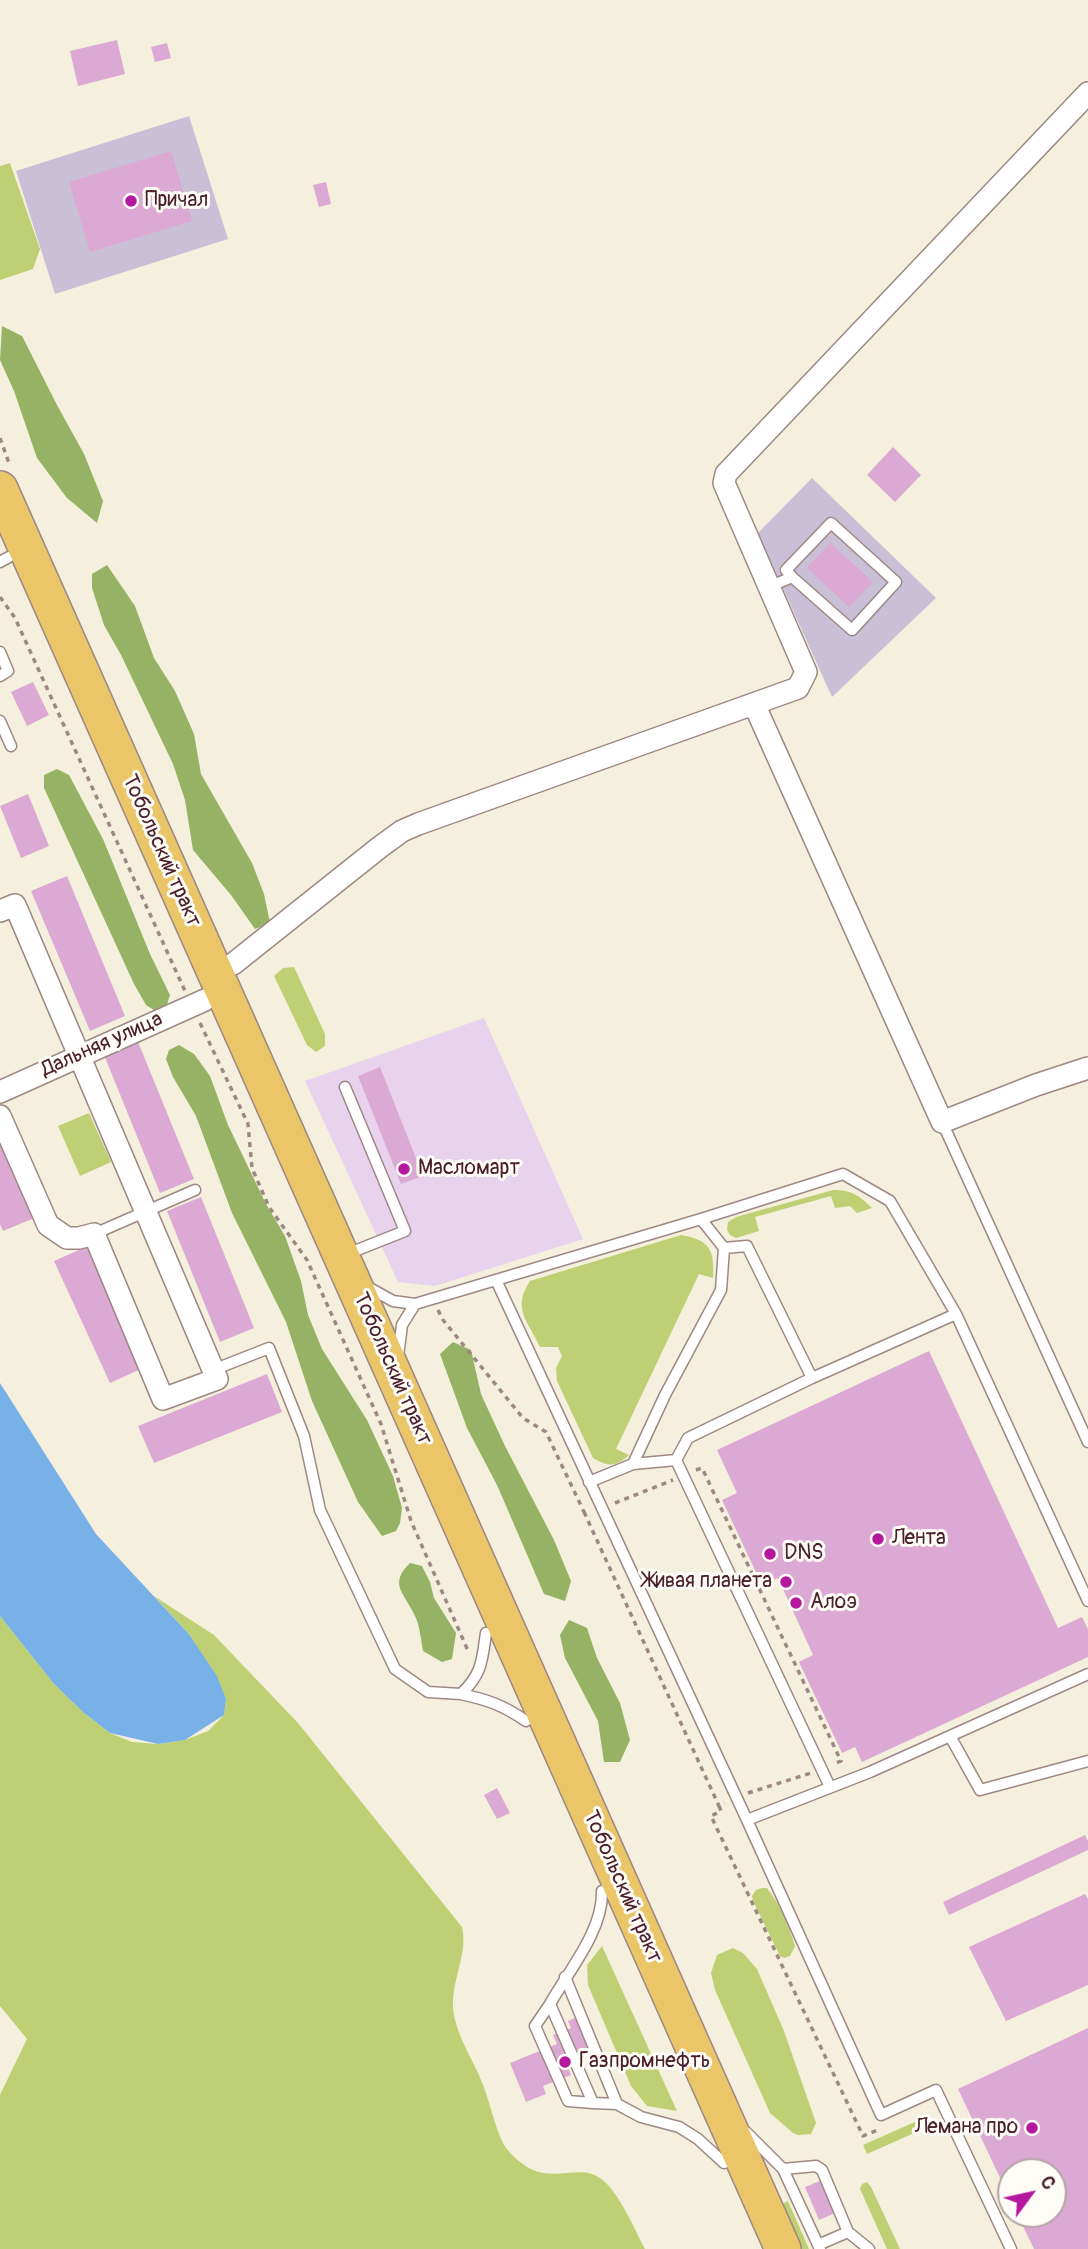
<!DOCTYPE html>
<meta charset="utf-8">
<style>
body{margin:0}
#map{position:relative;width:1088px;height:2249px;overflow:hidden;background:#f4f0dd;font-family:Pangolin,sans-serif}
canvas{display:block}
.north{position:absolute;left:997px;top:2158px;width:70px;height:70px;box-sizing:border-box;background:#fdfcf7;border:2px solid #b5a4a5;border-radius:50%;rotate:57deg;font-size:19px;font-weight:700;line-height:28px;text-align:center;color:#4a1f2b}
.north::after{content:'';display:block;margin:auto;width:24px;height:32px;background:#b5179e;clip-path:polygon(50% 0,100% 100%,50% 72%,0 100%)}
</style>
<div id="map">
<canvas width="1088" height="2249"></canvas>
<div class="north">С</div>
</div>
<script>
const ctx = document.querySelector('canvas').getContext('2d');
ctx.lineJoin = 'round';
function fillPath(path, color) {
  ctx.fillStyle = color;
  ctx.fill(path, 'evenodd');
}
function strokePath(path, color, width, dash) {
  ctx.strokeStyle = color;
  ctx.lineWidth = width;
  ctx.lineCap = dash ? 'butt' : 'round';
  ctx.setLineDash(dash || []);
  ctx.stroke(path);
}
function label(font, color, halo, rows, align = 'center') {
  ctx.font = font + ' Pangolin,sans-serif';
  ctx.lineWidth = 6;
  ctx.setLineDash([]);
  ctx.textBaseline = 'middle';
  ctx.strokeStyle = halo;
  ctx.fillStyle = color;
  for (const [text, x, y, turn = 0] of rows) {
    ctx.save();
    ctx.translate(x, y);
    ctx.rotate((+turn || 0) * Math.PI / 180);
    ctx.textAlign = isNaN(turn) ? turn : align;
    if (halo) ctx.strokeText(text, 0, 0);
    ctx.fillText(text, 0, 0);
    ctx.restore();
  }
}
const built = new Path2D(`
 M484 1018 583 1239 435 1286 398 1282 305 1081Z`);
const industrial = new Path2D(`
 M189 116 228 239 55 294 16 171Z
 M812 478 936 598 832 697 758 533Z`);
const green = new Path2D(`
 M10 163 40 249 33 269 0 280V166Z
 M294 967 325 1034V1046L316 1052 307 1045 274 976 283 968Z
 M89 1113 111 1162 80 1176 58 1126Z
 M833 1190C851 1190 859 1195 872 1208L857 1213 850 1206 835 1208 831 1196 755 1217 759 1231 736 1238 730 1235 727 1230 728 1222 736 1217Z
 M681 1235C709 1240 715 1249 713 1278L699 1274 616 1449 629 1455C616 1467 608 1467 593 1458L557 1381 556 1368 562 1356 558 1347H540C527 1320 512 1308 530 1281Z
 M154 1596 214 1635 298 1723 462 1927C468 1954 452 1979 453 2006 454 2033 474 2060 483 2085 490 2103 494 2123 502 2141 505 2149 516 2159 523 2164 549 2185 579 2163 600 2178 619 2191 634 2229 645 2249H0V2095L27 2039 0 2006V1616L54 1684 84 1713 110 1733 132 1742 158 1744 185 1740 208 1731 224 1715 226 1699 188 1633Z
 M762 1888H767C781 1906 789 1926 795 1946L790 1956 784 1958 780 1956 754 1903 752 1896 756 1890Z
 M602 1946 677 2111 647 2106 631 2086 588 1985 587 1965Z
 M733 1948 743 1953 757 1969 784 2031 816 2123 811 2134 798 2135 793 2133 770 2113 715 1990 711 1973 717 1955Z
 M926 2117 930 2126 867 2154 863 2145Z
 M867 2182 871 2187 900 2249H887L860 2189 862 2184Z
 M788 2201 809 2249H802L782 2204Z`);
const forest = new Path2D(`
 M2 326 22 336 57 405 84 454 103 501 97 523 67 498 37 458 14 391 0 360Z
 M107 565 135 606 154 658 175 691 194 734 201 774 252 863 264 894 270 923 255 929 231 895 193 850 185 800 173 764 121 655 104 625 92 588V574Z
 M57 769 69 775 103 839 150 954 170 995 166 1008 157 1012 146 1005 134 984 44 788V775Z
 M179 1045 194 1054 210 1076 228 1125 266 1204 285 1236 301 1281 308 1315 322 1349 367 1420 393 1476 402 1508 400 1523 396 1531 382 1536 358 1502 312 1401 286 1322 232 1213 196 1116 173 1077 166 1059 169 1050Z
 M453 1342 471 1350 481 1394 504 1444 554 1540 571 1581 565 1601 544 1594 497 1485 467 1428 440 1354Z
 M410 1563 422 1566 430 1582 434 1598 456 1633 452 1659 442 1662 423 1651C421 1640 420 1628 416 1618 406 1594 387 1585 410 1563Z
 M569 1620 587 1628 597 1658 620 1703 630 1740 620 1762H604L598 1721 565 1658 560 1635Z`);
const water = new Path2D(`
 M0 1383 96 1534 188 1633 217 1676 226 1699 224 1715 185 1740 158 1744 110 1733 84 1713 54 1684 0 1616Z`);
const building = new Path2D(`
 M117 40 125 74 78 86 70 51Z
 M167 43 171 58 155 62 151 47Z
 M171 151 192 221 90 252 69 182Z
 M326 182 331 204 319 207 313 185Z
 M893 447 921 475 895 502 867 475Z
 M830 543 873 582 849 607 807 568Z
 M33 682 49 715 27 726 11 692Z
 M28 794 49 846 21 858 0 806Z
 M67 876 125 1016 90 1031 31 891Z
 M136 1037 194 1179 160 1193 102 1050Z
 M380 1067 423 1176 401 1184 358 1076Z
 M0 1124 39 1216 3 1231 0 1224Z
 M201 1197 254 1328 220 1342 167 1211Z
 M88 1246 143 1368 110 1383 54 1261Z
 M929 1351 1058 1628 1082 1617 1088 1629V1657L862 1762 855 1747 842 1753 799 1662 813 1655 778 1578 762 1585 722 1500 737 1493 717 1450Z
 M267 1374 282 1412 154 1463 138 1426Z
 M497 1788 510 1813 497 1819 484 1795Z
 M1085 1835 1088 1841V1850L949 1915 943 1902Z
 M1085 1894 1088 1899V1985L1006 2021 969 1947Z
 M586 2013 600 2046 582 2053 585 2060 568 2067 571 2075 543 2086 546 2094 526 2102 510 2063 557 2044 553 2035 571 2028 568 2021Z
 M1088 2028V2249H1034L1017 2214H1053V2172H1011V2201L958 2089Z
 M822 2180 835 2213 819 2220 805 2187Z`);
const path = new Path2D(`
 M0 438 10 466
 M0 597 15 618 185 991
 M200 1023 248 1124 252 1168 269 1207 307 1260 381 1424 411 1521 469 1653
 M438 1310 443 1320 523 1418 546 1432 584 1512 588 1510
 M696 1470 702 1468 841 1761 834 1764
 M615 1503 673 1480
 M584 1512 719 1806 725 1803
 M748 1793 811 1773
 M719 1806 721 1811 711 1816 863 2136 880 2129`);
const lane = new Path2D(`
 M0 562 9 557
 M769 587 792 577 852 630 896 582 831 523 786 570 792 577
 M0 652 8 671 0 676
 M0 721 11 746
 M345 1087 405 1231 347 1254
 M942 1122 1088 1442
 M701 1219 724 1248 747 1246 812 1378 688 1438 676 1460 830 1787
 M94 1234 195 1190
 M496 1280 747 1820 870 1772 1088 1674
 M366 1286 393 1301 415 1304 701 1219 843 1174 890 1201 956 1314 1088 1601
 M398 1356 402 1325 415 1304
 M213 1370 269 1348 304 1436 320 1510 395 1669 428 1692 461 1694
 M812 1378 956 1314
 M633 1464 676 1460
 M589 1482 633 1464 665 1395 721 1290 724 1248
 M486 1633C482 1661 482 1674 461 1694 488 1700 503 1705 526 1721
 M950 1736 980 1790 1088 1761
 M747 1820 881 2115 936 2090 1011 2249
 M602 1891C603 1931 569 1970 550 2004L593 2103 617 2104 641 2117 679 2127 698 2139 724 2163
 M565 1977 617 2104
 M550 2004 535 2026 568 2101 593 2103
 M746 2132 783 2169 820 2249
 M783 2169 816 2166 822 2170 848 2232
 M818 2245 848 2232 869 2249`);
const street = new Path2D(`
 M754 704 942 1122 1036 1085 1088 1068
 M0 911 15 905 217 1379 163 1399 94 1234 79 1238H67L48 1225 0 1116
 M215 972 233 964 380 847 402 831 418 824 798 688 806 672 724 483 726 474 1088 93
 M0 1092 205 1000`);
const primary = new Path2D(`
 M0 489 783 2249`);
const markers = [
 [131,201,7,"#b5179e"],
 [404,1169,7,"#b5179e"],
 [878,1539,7,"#b5179e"],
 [770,1554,7,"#b5179e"],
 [786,1582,7,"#b5179e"],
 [796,1603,7,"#b5179e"],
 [565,2062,7,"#b5179e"],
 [1032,2128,7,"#b5179e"]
];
const poiNames = [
 ["Причал",145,201],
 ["Масломарт",418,1169],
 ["Лента",892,1539],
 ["DNS",784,1554],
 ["Живая планета",772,1582,"right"],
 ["Алоэ",810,1603],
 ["Газпромнефть",579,2062],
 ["Лемана про",1018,2128,"right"]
];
const streetNames = [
 ["Тобольский тракт",161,851,66],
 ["Дальняя улица",102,1045,-24],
 ["Тобольский тракт",392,1369,66],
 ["Тобольский тракт",622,1887,66]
];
fillPath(built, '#e9d2ed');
fillPath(industrial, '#c9bfd7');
fillPath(green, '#bed073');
fillPath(forest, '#96b265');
fillPath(water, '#78b1e8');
fillPath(building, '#dca9d4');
strokePath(lane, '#9f8884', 13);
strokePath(street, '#9f8884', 24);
strokePath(primary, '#9f8884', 38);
strokePath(path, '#9f8884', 3.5, [5, 5]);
strokePath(lane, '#fff', 10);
strokePath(street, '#fff', 21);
strokePath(primary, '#eac669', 35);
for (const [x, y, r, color] of markers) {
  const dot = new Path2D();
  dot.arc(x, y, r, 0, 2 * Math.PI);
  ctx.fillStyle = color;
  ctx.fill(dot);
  strokePath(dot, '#fdfcf7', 2.5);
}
label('21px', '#4a1f2b', '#fdfcf7', poiNames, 'left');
label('21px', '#4a1f2b', '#fdfcf7', streetNames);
</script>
